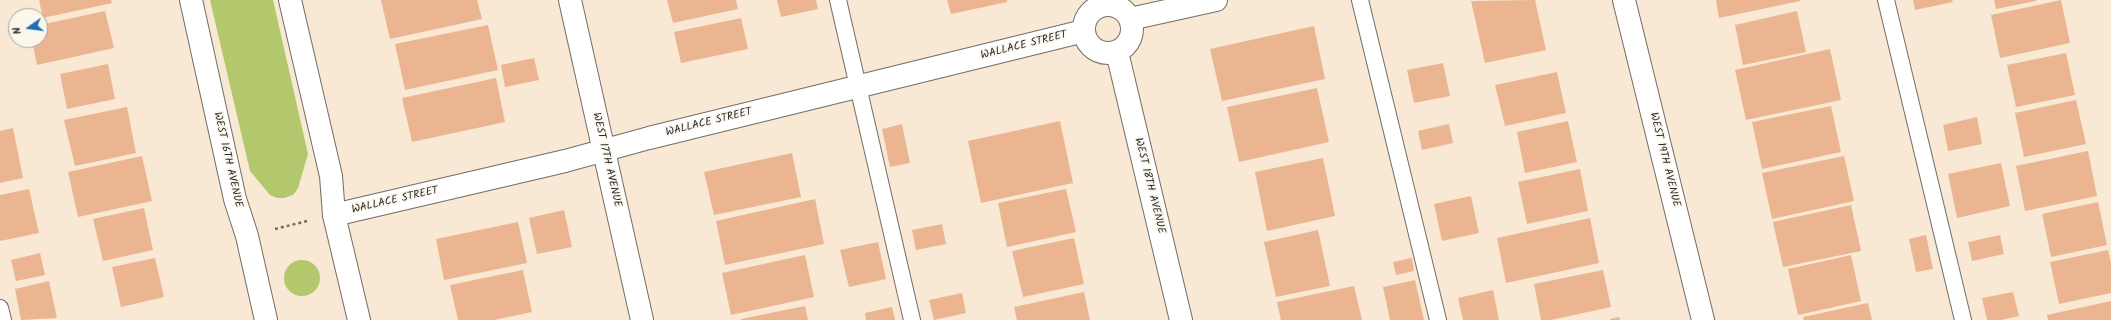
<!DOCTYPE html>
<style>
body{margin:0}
#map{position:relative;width:2111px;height:320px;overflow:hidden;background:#f8e8d4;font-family:Kalam,sans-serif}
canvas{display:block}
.north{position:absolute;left:8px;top:8px;width:40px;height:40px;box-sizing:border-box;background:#fbf7ec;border:1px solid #a8a59f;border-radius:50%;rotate:256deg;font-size:11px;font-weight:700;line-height:16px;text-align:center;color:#2b2b2b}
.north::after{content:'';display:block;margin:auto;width:14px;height:18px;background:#1f6fb2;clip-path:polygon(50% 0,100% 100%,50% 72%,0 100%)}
</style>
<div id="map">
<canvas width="2111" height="320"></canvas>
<div class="north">N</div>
</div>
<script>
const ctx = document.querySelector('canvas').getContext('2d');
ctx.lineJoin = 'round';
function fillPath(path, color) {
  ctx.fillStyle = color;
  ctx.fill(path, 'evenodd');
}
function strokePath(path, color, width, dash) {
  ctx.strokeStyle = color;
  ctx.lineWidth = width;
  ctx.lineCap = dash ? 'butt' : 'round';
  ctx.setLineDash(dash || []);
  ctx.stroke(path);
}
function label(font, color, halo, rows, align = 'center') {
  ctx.font = font + ' Kalam,sans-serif';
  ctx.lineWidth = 3.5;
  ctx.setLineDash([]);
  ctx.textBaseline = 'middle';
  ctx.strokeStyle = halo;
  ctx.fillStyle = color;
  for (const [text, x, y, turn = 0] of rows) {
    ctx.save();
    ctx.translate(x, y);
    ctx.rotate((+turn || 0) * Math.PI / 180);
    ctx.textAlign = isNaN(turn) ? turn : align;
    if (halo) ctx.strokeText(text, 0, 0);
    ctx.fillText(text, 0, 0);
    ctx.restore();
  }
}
const green = new Path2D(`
 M210 0H273L308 154 298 188 293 195 284 198H277L270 195 250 171Z
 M284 278a18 18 0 1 1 36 0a18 18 0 1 1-36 0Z`);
const building = new Path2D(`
 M39 0H111L112 3 43 18Z
 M381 0H477L482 19 390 39Z
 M667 0H736L738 9 673 23Z
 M777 0H816L818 9 781 17Z
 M947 0H1007V2L951 14Z
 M1535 0 1546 50 1485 63 1471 1Z
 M1716 0H1800V1L1719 18Z
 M1913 0H1952L1953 2 1915 10Z
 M1994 0H2036V1L1996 9Z
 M2061 0 2070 43 2000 58 1991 15Z
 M105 11 114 48 37 65 32 40H40V25Z
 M1797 11 1806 52 1743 65 1735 25Z
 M741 18 748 49 681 63 674 32Z
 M488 25 498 70 405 90 395 44Z
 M1314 26 1325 79 1222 101 1210 49Z
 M1830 49 1841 100 1746 120 1735 70Z
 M2066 53 2075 95 2016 107 2007 65Z
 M534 58 539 80 505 87 501 65Z
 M1443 63 1450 96 1414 103 1407 70Z
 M108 64 115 99 67 109 60 74Z
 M1557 72 1566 113 1505 126 1495 85Z
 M496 78 505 122 412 142 402 98Z
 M1317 88 1329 142 1239 162 1227 107Z
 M2076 100 2086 144 2024 157 2015 113Z
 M1831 106 1841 152 1762 169 1752 122Z
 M127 107 136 153 75 166 64 120Z
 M1977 117 1982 144 1948 151 1943 125Z
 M1060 121 1073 183 981 203 968 141Z
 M1568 121 1577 162 1525 173 1517 132Z
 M902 124 910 163 890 167 882 129Z
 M1449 124 1453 143 1422 150 1418 131Z
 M13 128 23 178 0 183V131Z
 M2088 151 2097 196 2025 211 2016 166Z
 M792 153 801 197 714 215 704 172Z
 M142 156 152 201 78 217 68 172Z
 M1844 156 1854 201 1772 219 1762 173Z
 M1323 158 1335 216 1267 231 1255 172Z
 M2001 163 2010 206 1957 218 1948 174Z
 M1580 169 1588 211 1527 224 1518 182Z
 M29 189 39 233 0 241V195Z
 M1066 189 1076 232 1007 247 998 203Z
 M1471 196 1479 233 1442 241 1434 204Z
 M815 199 824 244 725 265 716 221Z
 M2098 202 2107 245 2051 257 2042 214Z
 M1851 205 1861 251 1783 267 1773 222Z
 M144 208 153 250 103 261 93 219Z
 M564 210 572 247 537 254 529 218Z
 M1590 218 1599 263 1506 283 1497 238Z
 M518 222 527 263 444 280 436 239Z
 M942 224 946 244 916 250 912 230Z
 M1318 230 1330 286 1276 297 1264 242Z
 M1926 235 1933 269 1916 272 1909 239Z
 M2000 235 2004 254 1972 261 1968 242Z
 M1074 238 1084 284 1023 297 1012 251Z
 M878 242 886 279 849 287 840 250Z
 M2108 250 2111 263V293L2059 304 2050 262Z
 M40 253 45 275 16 281 11 260Z
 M805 255 814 297 731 315 722 273Z
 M1851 255 1861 301 1798 315 1788 269Z
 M155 258 164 297 121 307 112 267Z
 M1412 258 1414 271 1396 275 1393 262Z
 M523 270 532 312 494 320H458L450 285Z
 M1603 270 1611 307 1551 320H1541L1534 284Z
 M1415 280 1424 320H1390L1383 287Z
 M49 281 57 318 21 320 15 289Z
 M1354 286 1362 320H1281L1277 302Z
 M1493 290 1499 320H1463L1458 298Z
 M1084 292 1090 320H1017L1014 307Z
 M2013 292 2019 316 2001 320H1987L1982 298Z
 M962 293 966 313 934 320 929 300Z
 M2111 301V320H2048L2047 315Z
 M1868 303 1872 320H1804L1803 317Z
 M805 306 808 320H741V319Z
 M892 307 895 320H866L865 313Z
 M1619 317 1620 320H1610V319Z`);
const path = new Path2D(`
 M275 229 307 221`);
const lane = new Path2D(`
 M838 0 912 320
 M1360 0 1438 320
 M1886 0 1963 320
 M0 308 3 320`);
const street = new Path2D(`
 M570 0 642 320
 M1624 0 1703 320
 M1084 29a24 24 0 1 1 48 0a24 24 0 1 1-48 0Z
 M1130 19 1216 0
 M1117 52 1181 320
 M334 215 565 161 649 138 1084 31`);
const secondary = new Path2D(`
 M191 0 235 199 247 236 266 320
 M290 0 331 176 334 215 359 320`);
const streetNames = [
 ["WALLACE STREET",1024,46,-14],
 ["WALLACE STREET",709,123,-14],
 ["WEST 16TH AVENUE",227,160,77],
 ["WEST 17TH AVENUE",606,160,77],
 ["WEST 19TH AVENUE",1664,160,76],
 ["WEST 18TH AVENUE",1149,186,76],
 ["WALLACE STREET",395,201,-13]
];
fillPath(green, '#b3c86c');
fillPath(building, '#ebb591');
strokePath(lane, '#736d66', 18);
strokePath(street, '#736d66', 24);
strokePath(secondary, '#736d66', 24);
strokePath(path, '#736d66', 2.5, [3, 3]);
strokePath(lane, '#fff', 16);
strokePath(street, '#fff', 22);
strokePath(secondary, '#fff', 22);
label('11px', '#2b2b2b', '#fbf7ec', streetNames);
</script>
